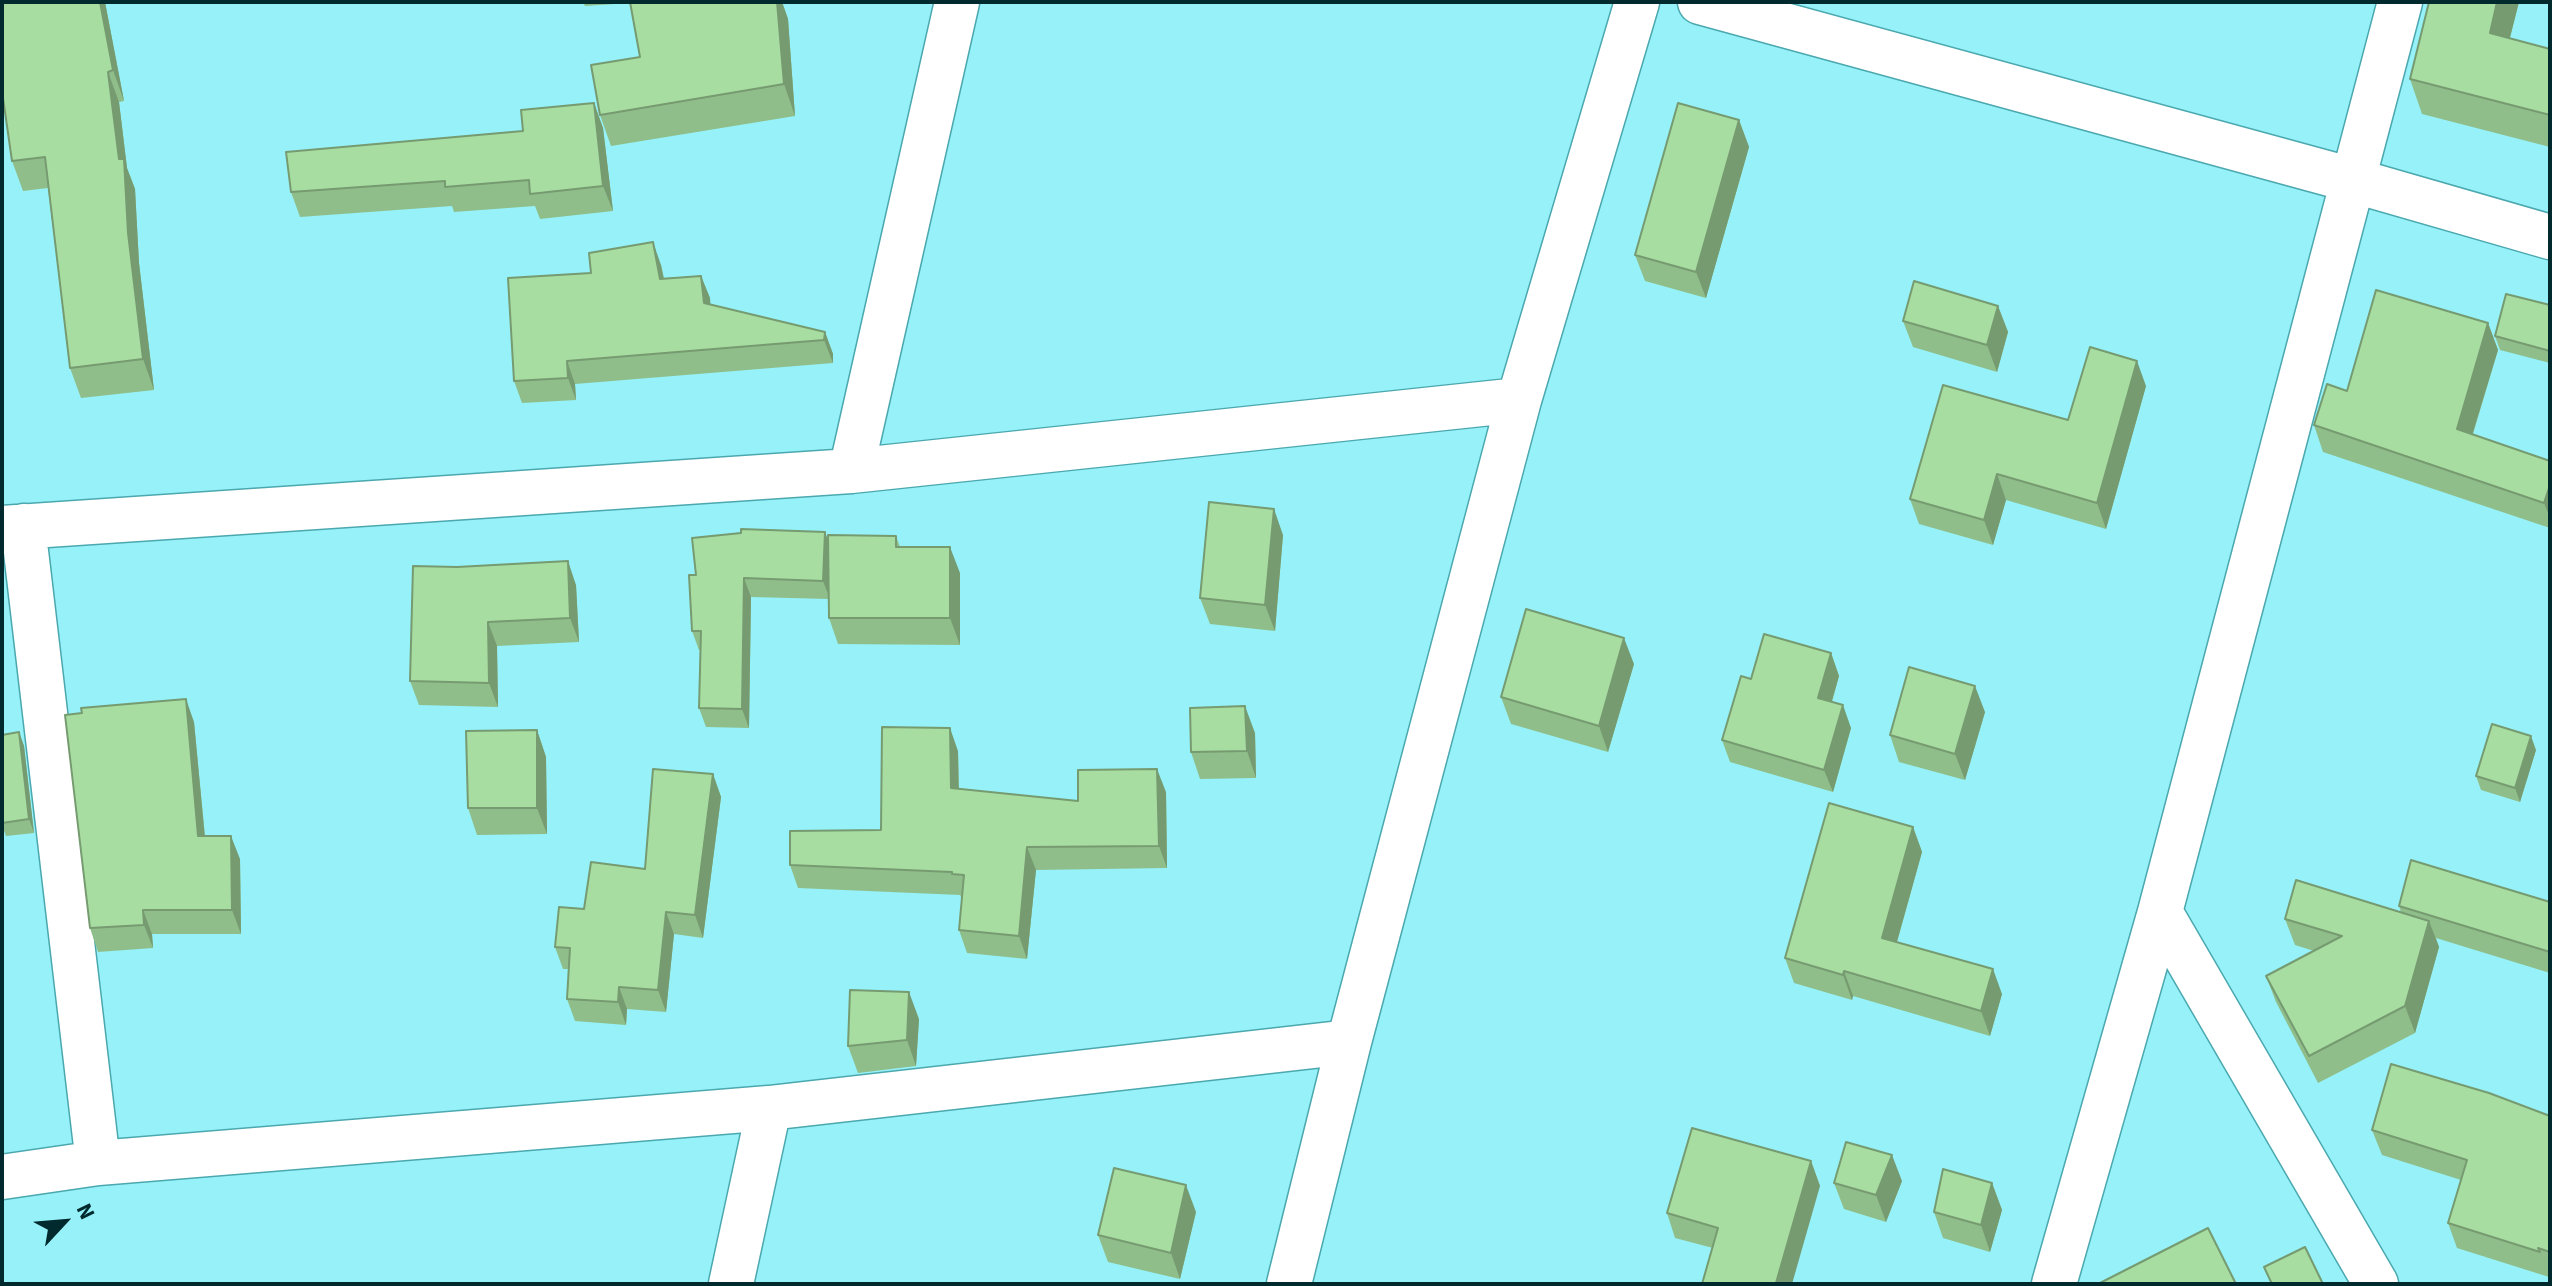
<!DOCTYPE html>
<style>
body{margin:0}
#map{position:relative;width:2552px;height:1286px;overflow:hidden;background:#96f2f8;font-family:"Source Sans 3",sans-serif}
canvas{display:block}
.frame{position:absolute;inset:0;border:4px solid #002a2d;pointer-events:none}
.north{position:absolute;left:24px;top:1182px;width:80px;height:80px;-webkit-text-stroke:6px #96f2f8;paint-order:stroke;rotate:64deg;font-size:22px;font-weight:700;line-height:32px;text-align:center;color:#002a2d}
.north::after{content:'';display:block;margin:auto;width:28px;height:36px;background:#002a2d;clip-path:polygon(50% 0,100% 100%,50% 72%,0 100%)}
</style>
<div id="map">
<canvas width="2552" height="1286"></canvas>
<div class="frame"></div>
<div class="north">N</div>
</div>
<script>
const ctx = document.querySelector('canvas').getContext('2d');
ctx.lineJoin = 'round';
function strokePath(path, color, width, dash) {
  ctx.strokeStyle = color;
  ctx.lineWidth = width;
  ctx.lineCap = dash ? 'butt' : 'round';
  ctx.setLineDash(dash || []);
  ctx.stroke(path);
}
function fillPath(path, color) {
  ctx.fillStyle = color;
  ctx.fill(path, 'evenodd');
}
const street = new Path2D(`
 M1700 2 2352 180 2550 237
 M851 471 957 2
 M23 526 98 1163
 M2 528 851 471 1519 400
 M2160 912 2376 1284
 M2 1177 98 1163 769 1108 1349 1042
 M731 1284 769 1108
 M1289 1284 1349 1042 1519 400 1637 2
 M2054 1284 2160 912 2400 2`);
const wall = new Path2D(`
 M105 2 124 101 119 102 127 168 135 189 139 263 154 390 81 398 70 368 48 188 23 191 12 161Z
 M583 2H782L788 19 795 116 611 146 600 115 640 57 630 3 585 6Z
 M2519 2 2510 38 2550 49V147L2422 114 2410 79Z
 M594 103 603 128 613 211 540 219 535 206 454 212 452 206 300 217 291 192 523 131Z
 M1739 120 1749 147 1706 298 1645 281 1635 255Z
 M661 265 664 278 701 276 710 298V304L825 332 833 354V363L575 384 576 400 522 403 514 381 591 273Z
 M2550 305V363L2500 350 2495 336Z
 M1998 306 2008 332 1997 372 1913 347 1903 321Z
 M2488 323 2498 350 2473 434 2550 461V528L2323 452 2314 425 2347 391Z
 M2146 386 2106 529 2006 500 1993 545 1919 524 1910 499 2068 420Z
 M1283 535 1275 631 1210 624 1200 598Z
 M896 536 900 547 960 573V645L838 644 829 618V599L751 597 749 728 706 727 699 708 700 650H699L692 631 696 575 828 541Z
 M413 566 576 585 579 642 497 646 498 707 419 705 410 681Z
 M1831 653 1839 676 1832 702 1851 728 1833 792 1730 762 1722 740 1751 679Z
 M1634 664 1608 752 1511 724 1501 697Z
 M1985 712 1965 780 1899 762 1890 735Z
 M194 722 205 836 240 859 241 934H152L153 948 98 952 90 928Z
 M537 730 546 757 547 834 477 835 468 808Z
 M19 732 24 746 34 833 6 836 2 825V735Z
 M1255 733 1256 778 1200 779 1191 752Z
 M2536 750 2520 802 2481 790 2476 776Z
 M958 751 959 789 1078 801 1166 792 1167 868 1036 870 1027 959 967 953 959 930 962 897H961L960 895 798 888 790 865 881 830Z
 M713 774 721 797 703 938 674 934 666 1012 627 1009 626 1025 575 1021 567 999 569 969H563L555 947 584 909 645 869Z
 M1913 827 1922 852 1897 942 2002 994 1990 1036 1853 996 1852 1000 1794 983 1785 958Z
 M2550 902V973L2436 938 2439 947 2415 1033 2318 1083 2276 1002 2266 976 2314 951 2295 945 2285 919 2401 912 2399 906Z
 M919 1019 916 1066 858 1073 848 1046Z
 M2550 1116V1274L2548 1273 2549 1277 2457 1248 2448 1223 2461 1180 2382 1155 2372 1130Z
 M1811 1161 1820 1186 1713 1248 1675 1238 1667 1213Z
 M1902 1181 1886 1222 1844 1209 1834 1183Z
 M1992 1183 2002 1210 1990 1252 1943 1238 1934 1212Z
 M1196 1212 1180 1279 1108 1262 1098 1235Z`);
const shadedWall = new Path2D(`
 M100 2H105L124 101 113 70Z
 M777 2H782L788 19 795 116 784 84Z
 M2497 2H2519L2502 68 2490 33Z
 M108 72 119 102 127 168 135 189 139 263 154 390 143 359Z
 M594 103 603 128 613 211 603 186Z
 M1739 120 1749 147 1706 298 1696 272Z
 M653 242 661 265 668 301 660 279Z
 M701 276 710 298 712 325 704 303Z
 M1998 306 2008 332 1997 372 1987 345Z
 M2488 323 2498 350 2466 455 2457 429Z
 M825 332 833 354V363L824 340Z
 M567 361 575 384 576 400 568 378Z
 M2137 361 2146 386 2106 529 2097 503Z
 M1997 474 2006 500 1993 545 1984 520Z
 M2550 485V518L2544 503Z
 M1274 509 1283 535 1275 631 1265 605Z
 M825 532 832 551 830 599 823 581Z
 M950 547 960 573V645L950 618Z
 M568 561 576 585 579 642 570 618Z
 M744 578 751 597 749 728 742 709Z
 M488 622 497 646 498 707 489 683Z
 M1624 638 1634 664 1608 752 1599 726Z
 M1831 653 1839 676 1826 721 1818 698Z
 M1975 686 1985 712 1965 780 1955 754Z
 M186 699 194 722 207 860 198 836Z
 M1843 705 1851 728 1833 792 1824 770Z
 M1245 706 1255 733 1256 778 1247 751Z
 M950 728 958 751 959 811 951 788Z
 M537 730 546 757 547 834 537 808Z
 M19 732 24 746 34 833 29 819Z
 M2531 736 2536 750 2520 802 2515 788Z
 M1157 769 1166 792 1167 868 1159 846Z
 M713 774 721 797 703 938 695 915Z
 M1913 827 1922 852 1891 963 1882 938Z
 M231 836 240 859 241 934 232 910Z
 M1027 847 1036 870 1027 959 1019 936Z
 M143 910 152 934 153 948 144 925Z
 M666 912 674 934 666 1012 658 990Z
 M2429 921 2439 947 2415 1033 2405 1006Z
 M1993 969 2002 994 1990 1036 1981 1011Z
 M1844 971 1853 996 1852 1000 1843 975Z
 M619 987 627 1009 626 1025 618 1002Z
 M909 992 919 1019 916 1066 907 1040Z
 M1892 1155 1902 1181 1886 1222 1876 1195Z
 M1811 1161 1820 1186 1792 1284H1776Z
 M1992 1183 2002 1210 1990 1252 1981 1225Z
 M1186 1185 1196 1212 1180 1279 1171 1253Z`);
const building = new Path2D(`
 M2 2H100L113 70 108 72 119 159H124L128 233 143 359 70 368 45 157 12 161 2 91Z
 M630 2H777L784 84 600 115 591 65 640 57Z
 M2429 2H2497L2490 33 2550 49V115L2410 79Z
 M594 103 603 186 530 194 529 180 445 187V181L291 192 286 152 523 131 521 110Z
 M1678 103 1739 120 1696 272 1635 255Z
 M653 242 660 279 701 276 704 303 825 332 824 340 567 361 568 378 514 381 508 278 591 273 589 253Z
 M1914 281 1998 306 1987 345 1903 321Z
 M2376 290 2488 323 2457 429 2550 461V485L2544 503 2314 425 2327 384 2347 391Z
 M2506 294 2550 305V351L2495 336Z
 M2090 347 2137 361 2097 503 1997 474 1984 520 1910 499 1943 385 2068 420Z
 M1209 502 1274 509 1265 605 1200 598Z
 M741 529 825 532 823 581 744 578 742 709 699 708 701 631H692L689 575H696L692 538 741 533Z
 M828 535 896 536V547H950V618H829Z
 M568 561 570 618 488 622 489 683 410 681 413 566 457 567Z
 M1526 609 1624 638 1599 726 1501 697Z
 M1764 634 1831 653 1818 698 1843 705 1824 770 1722 740 1741 676 1751 679Z
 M1909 667 1975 686 1955 754 1890 735Z
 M186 699 198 836H231L232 910H143L144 925 90 928 65 715 82 713 81 708Z
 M1245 706 1247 751 1191 752 1190 708Z
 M2492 724 2531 736 2515 788 2476 776Z
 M882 727 950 728 951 788 1078 801V770L1157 769 1159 846 1027 847 1019 936 959 930 964 875 952 874V872L790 865V831L881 830Z
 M537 730V808H468L466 731Z
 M19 732 29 819 2 823V735Z
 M653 769 713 774 695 915 666 912 658 990 619 987 618 1002 567 999 570 948 555 947 559 907 584 909 591 862 645 869Z
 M1829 803 1913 827 1882 938 1993 969 1981 1011 1844 971 1843 975 1785 958Z
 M2411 860 2550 902V952L2399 906Z
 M2296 880 2429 921 2405 1006 2309 1056 2266 976 2342 936 2285 919Z
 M850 990 909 992 907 1040 848 1046Z
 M2391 1064 2489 1093 2550 1116V1252L2538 1248 2540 1252 2448 1223 2467 1160 2372 1130Z
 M1692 1128 1811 1161 1776 1283 1778 1284H1702L1718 1228 1667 1213Z
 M1846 1142 1892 1155 1876 1195 1834 1183Z
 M1114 1168 1186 1185 1171 1253 1098 1235Z
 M1943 1169 1992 1183 1981 1225 1934 1212Z
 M2208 1228 2236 1284H2098Z
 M2305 1247 2323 1284H2272L2264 1267Z`);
strokePath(street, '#4ba8af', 47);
strokePath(street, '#fff', 44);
fillPath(wall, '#90be8a');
fillPath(shadedWall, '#769b71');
fillPath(building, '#a8dda1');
strokePath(building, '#769b71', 2);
</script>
